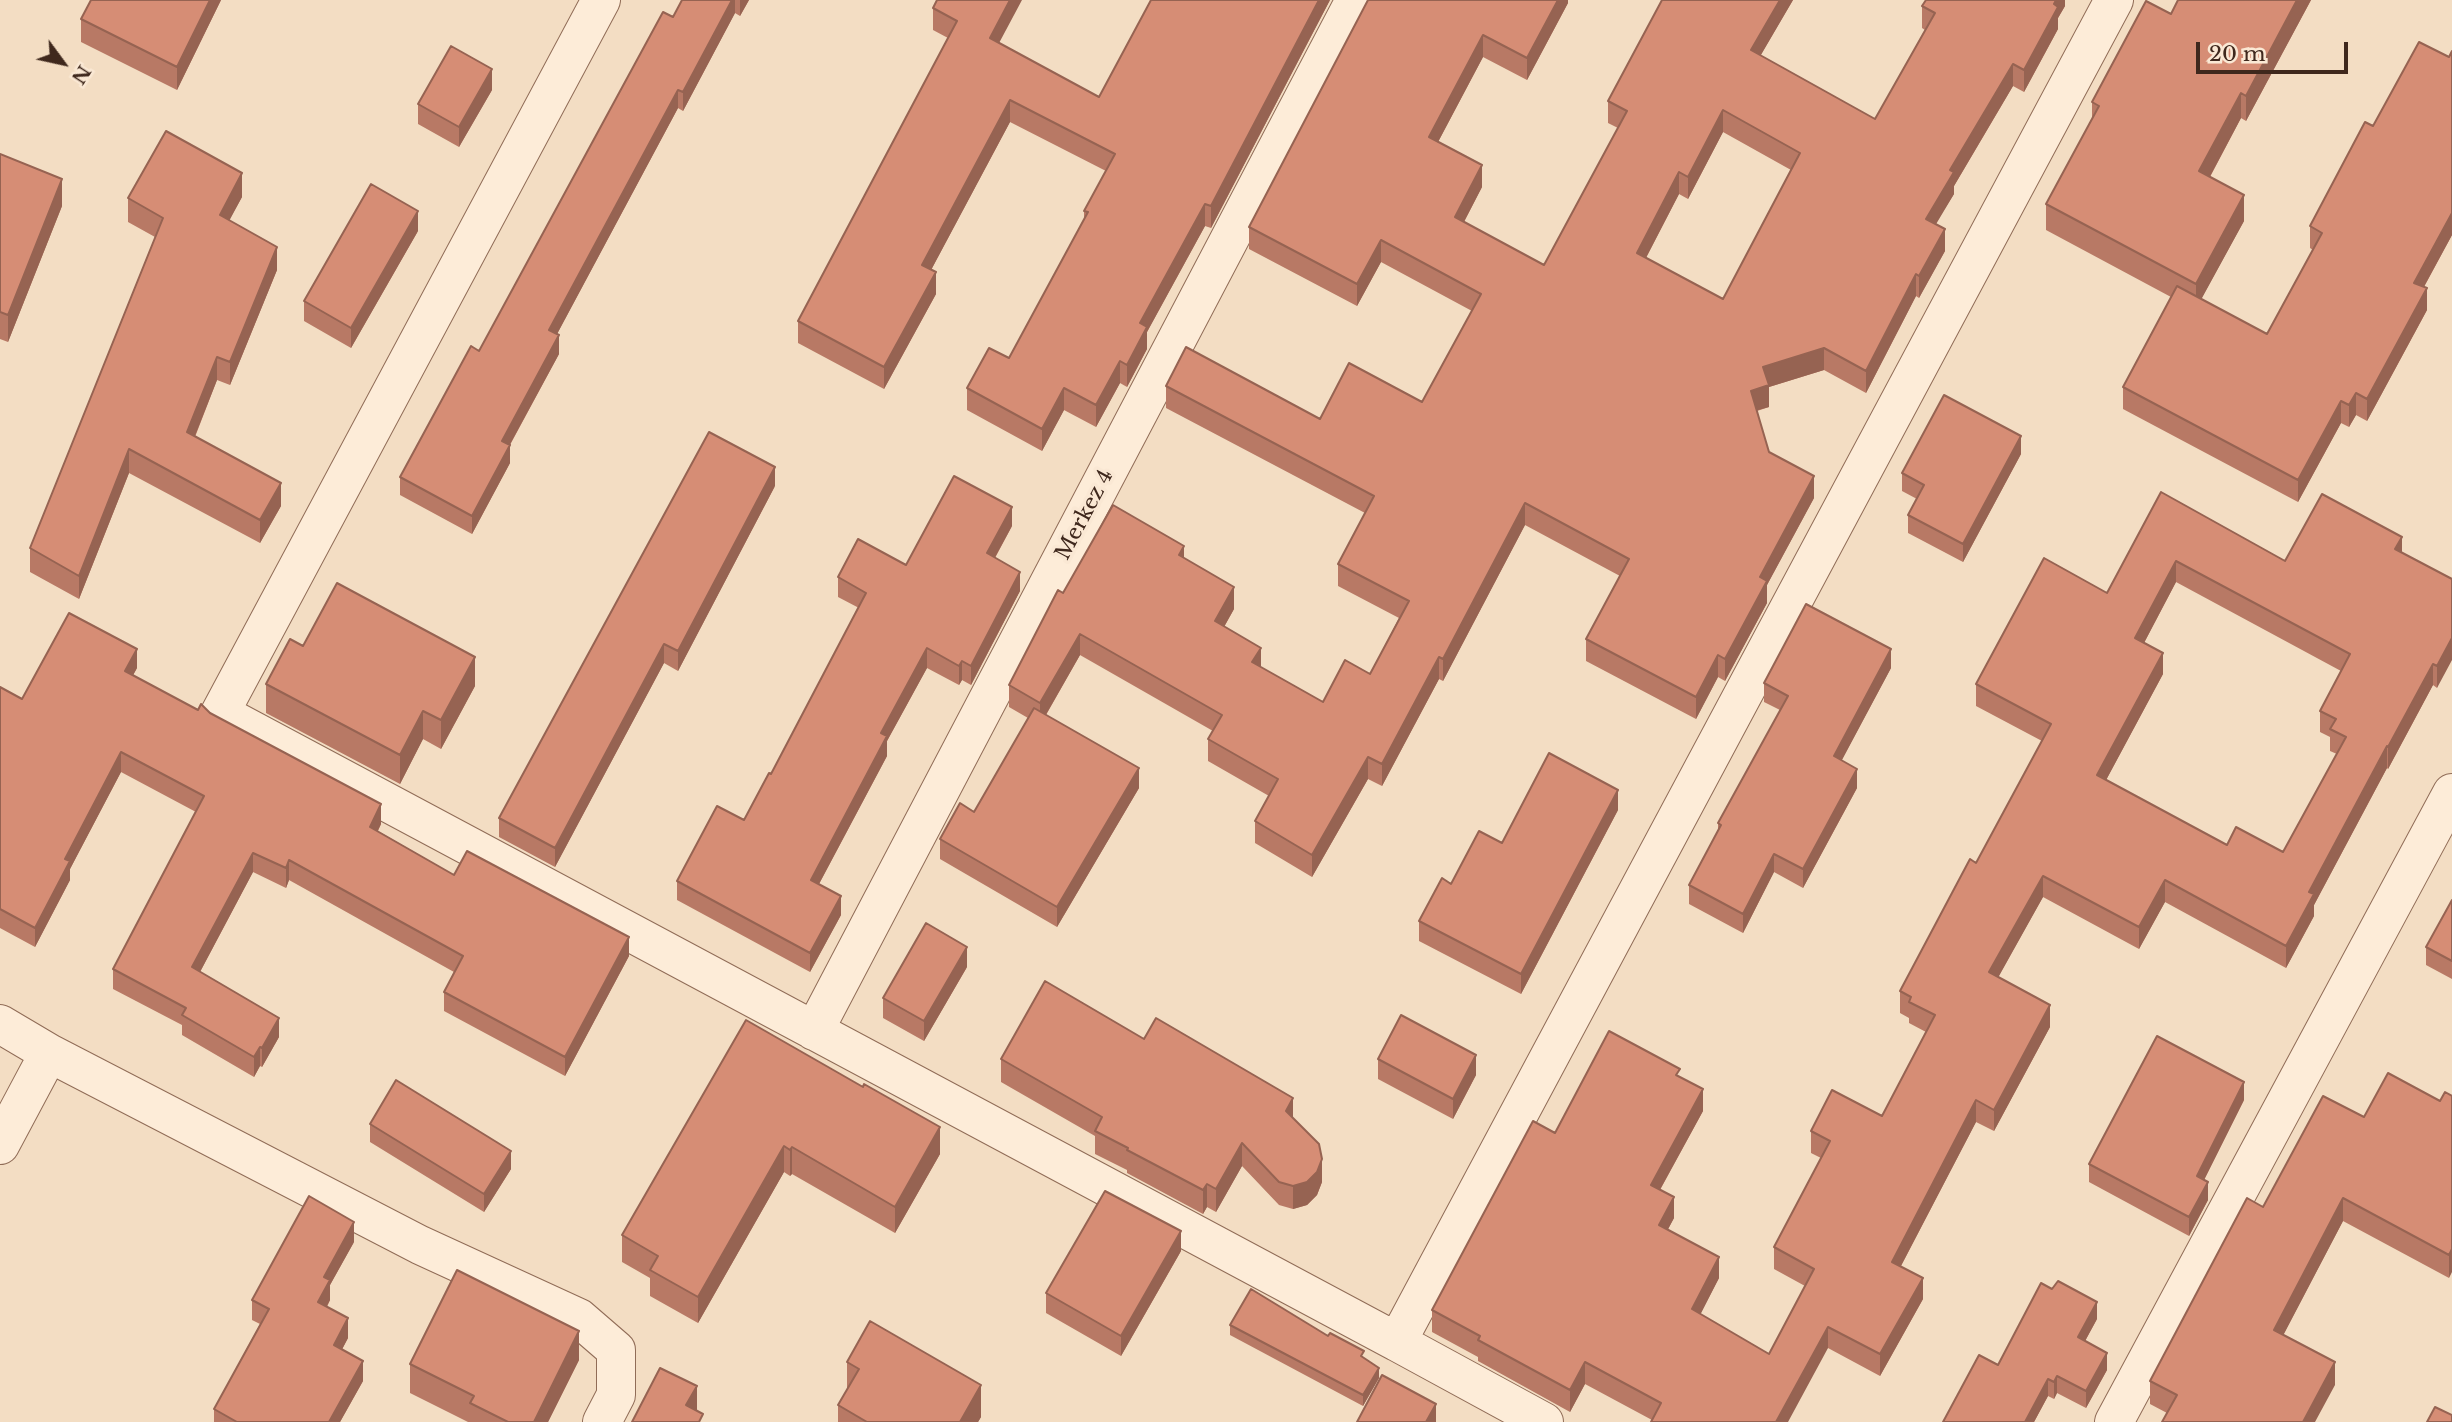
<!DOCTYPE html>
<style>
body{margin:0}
#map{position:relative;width:2452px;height:1422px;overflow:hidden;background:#f3ddc3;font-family:"Libre Baskerville",serif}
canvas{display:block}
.north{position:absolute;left:28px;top:28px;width:70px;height:70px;-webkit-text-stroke:5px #fae8d4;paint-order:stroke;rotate:123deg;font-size:19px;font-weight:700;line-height:28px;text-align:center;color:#3f281d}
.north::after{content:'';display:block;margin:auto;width:24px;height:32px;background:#3f281d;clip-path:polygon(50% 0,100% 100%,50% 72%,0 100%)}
.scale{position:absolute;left:2196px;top:42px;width:152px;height:32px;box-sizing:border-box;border:4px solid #3f281d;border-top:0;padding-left:9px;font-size:21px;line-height:24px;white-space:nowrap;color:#3f281d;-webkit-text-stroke:5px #fae8d4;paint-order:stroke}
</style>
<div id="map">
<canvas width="2452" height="1422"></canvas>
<div class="north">N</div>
<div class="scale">20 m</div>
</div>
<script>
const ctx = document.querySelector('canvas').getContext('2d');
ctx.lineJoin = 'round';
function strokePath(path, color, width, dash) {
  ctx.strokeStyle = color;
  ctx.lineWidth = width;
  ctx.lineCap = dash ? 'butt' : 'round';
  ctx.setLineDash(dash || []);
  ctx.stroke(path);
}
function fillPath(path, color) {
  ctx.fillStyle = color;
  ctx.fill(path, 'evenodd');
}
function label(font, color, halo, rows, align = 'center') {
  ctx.font = font + ' "Libre Baskerville",serif';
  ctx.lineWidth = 7;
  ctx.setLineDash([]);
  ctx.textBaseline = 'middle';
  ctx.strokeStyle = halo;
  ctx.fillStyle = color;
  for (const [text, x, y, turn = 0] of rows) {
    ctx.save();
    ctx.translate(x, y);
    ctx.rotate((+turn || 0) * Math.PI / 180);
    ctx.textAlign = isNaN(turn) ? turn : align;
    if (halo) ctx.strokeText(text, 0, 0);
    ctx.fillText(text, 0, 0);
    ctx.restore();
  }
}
const minor = new Path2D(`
 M601 0 220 713 1397 1342 2114 0
 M0 1024 49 1053 0 1145
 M814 1031 1355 0
 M49 1053 420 1245 579 1318 616 1350V1395L602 1422
 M1397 1342 1544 1422
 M2114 1422 2452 793`);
const wall = new Path2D(`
 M91 0H221L177 90 81 42V19Z
 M682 0H749L740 16 735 13 683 111 678 108 557 334 559 354 510 445V463L472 534 400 495V477L479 351 673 17Z
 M1330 0 1211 228 1205 226 1147 332V349L1127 387 1120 383 1096 427 1064 410 1042 451 967 410V388L1009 358 1084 219V211L1106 171 1010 122 931 270 936 294 884 389 798 343V321L948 38 933 30V8L1099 97Z
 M1368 0H1568V3L1527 80 1483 57 1438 142 1482 187 1464 222 1544 265 1618 128 1608 123V101L1662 0H1793L1760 56 1875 119 1925 30 1922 28V6L2065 0V6L2058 18V29L2024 92 2013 86 1954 186V194L1935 224 1945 251 1919 298 1916 296 1866 393 1824 370 1769 387V407L1757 411 1769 452 1814 498 1767 585V603L1725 681 1718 677 1696 719 1586 661V639L1620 576 1525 525 1443 681 1439 679 1382 786 1368 779 1312 877 1255 843V821L1269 796 1208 761V739L1213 731 1080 655 1046 715 1139 788 1057 927 940 859V839L974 812 1028 718 1009 707V685L1063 593 1184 559 1234 609 1224 627 1261 667 1323 702 1370 674 1399 618 1338 586V564L1365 513 1166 408V386L1320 419 1422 402 1472 311 1381 262 1357 306 1249 249V227ZM1723 132 1791 170 1723 299 1646 258 1679 194 1688 199Z
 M2178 0H2311L2246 121 2241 118 2210 177 2244 221 2201 299 2267 334 2313 250 2310 248V226L2452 235 2424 287 2427 310 2367 421 2356 415 2349 427 2341 423 2298 502 2123 409V387L2171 297 2046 230V204L2092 119V102L2171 14Z
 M492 90 459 147 418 124V104Z
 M0 154 62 206 8 342 0 339Z
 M242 197 229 220 277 270 230 385 217 380 195 437 281 506 260 543 129 473 79 599 30 572V548L155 237 128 222V198Z
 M418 231 351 348 304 321V301Z
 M2021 454 1963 562 1908 533V515L1917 499 1902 491V473Z
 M775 486 678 671 664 663 555 867 499 837V818Z
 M2161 492 2285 561 2402 553 2452 579 2437 688 2433 685 2388 769 2387 768 2314 905V916L2286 968 2165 902 2139 949 2043 897 1998 977 2050 1027 1994 1131 1976 1122 1901 1266 1923 1299 1880 1376 1828 1348 1652 1420 1585 1384 1570 1412 1478 1361V1357L1432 1332V1310L1555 1133 1680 1077 1703 1111 1660 1190 1674 1218 1668 1229 1719 1278 1700 1314 1769 1354 1805 1286 1774 1269V1247L1821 1158 1811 1153V1131L1882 1116 1926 1032 1909 1023V1018L1900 1013V991L1976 863 2042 741 1976 706V684L2107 593ZM2176 582 2341 671 2320 711V732L2330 737V751L2337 754 2283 852 2227 845 2106 780 2163 674 2144 643Z
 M1012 526 995 558 1020 591 971 685 962 680 959 685 927 668 887 741V756L819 884 841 915 810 972 677 900V881L744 820 771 774 859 608 838 597V577L906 565Z
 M303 646 475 686 441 749 423 739 400 784 266 713V684Z
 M137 668 133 675 198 710 210 713 381 824 378 831 454 875 629 956 565 1076 444 1011V992L454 972 289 880 286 888 253 872 200 972 279 1037 262 1067 260 1066 254 1077 182 1035V1025L113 989V969L196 812 121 772 70 869V880L35 947 0 928V687L22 699Z
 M1891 668 1841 761 1857 788 1803 888 1774 872 1743 933 1689 904V885L1718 830V823L1780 710 1764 702V683Z
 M1618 810 1521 994 1419 941V921L1451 884 1502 843Z
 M2452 900V979L2426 965V947Z
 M967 967 924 1041 883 1018V998Z
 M746 1020 940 1154 895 1233 792 1174 790 1176 784 1172 698 1323 650 1296V1278L622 1262V1235Z
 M1001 1059 1293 1118 1322 1182 1317 1195 1307 1205 1293 1209 1279 1205 1242 1166 1216 1212 1207 1207 1203 1214 1127 1173V1170L1095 1154V1136L1001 1082Z
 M1378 1059 1476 1075 1453 1119 1378 1079Z
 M2452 1096 2449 1278 2343 1221 2283 1335 2335 1385 2167 1413 2150 1404V1381L2263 1207 2364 1117 2440 1101Z
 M2244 1100 2204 1180 2208 1200 2189 1236 2089 1182V1164Z
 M370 1124 511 1169 484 1212 370 1142Z
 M354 1242 330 1285V1300L327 1307 348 1338 342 1349 363 1381 340 1422H214V1409L260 1324 252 1320V1300Z
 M1181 1251 1121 1356 1046 1313V1293Z
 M2097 1319 2085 1341 2107 1370 2086 1408 2057 1393 2054 1399 2048 1396 2034 1422H1943L1998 1365Z
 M1230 1325 1364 1358 1379 1378 1363 1406 1230 1335Z
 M579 1360 548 1422H468L410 1393V1364Z
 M847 1362 981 1417 978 1422H838V1405L847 1390Z`);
const shadedWall = new Path2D(`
 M210 0H221L177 90V67Z
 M732 0H735V13L683 111V92Z
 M740 0H749L740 16Z
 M1010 0H1022L990 60V38Z
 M1319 0H1330L1211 228V206Z
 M1558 0H1568V3L1527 80V58Z
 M1780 0H1793L1751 72V50Z
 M2056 0H2065V6L2058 18V29L2024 92V70Z
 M2297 0H2311L2246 121V96Z
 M1483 35V57L1429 159V137Z
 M2013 64V86L1954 186V194L1926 241V219L1950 170Z
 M492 69V90L459 147V127Z
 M678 90V108L549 349V330Z
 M2241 93V118L2199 197V171Z
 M1010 100V122L922 287V265Z
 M1723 110V132L1688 199V177Z
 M1482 165V187L1455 239V217Z
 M1679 172V194L1637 275V253Z
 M242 173V197L220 238V215Z
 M62 179V206L8 342V315Z
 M2244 195V221L2196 309V284Z
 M1205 204V226L1147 332V349L1127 387V365L1140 323Z
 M418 211V231L351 348V328Z
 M2452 213V235L2414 305V283Z
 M1945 229V251L1919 298V276Z
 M1381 240V262L1357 306V284Z
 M277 247V270L230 385V362Z
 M936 272V294L884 389V367Z
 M1916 274V296L1866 393V371Z
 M2427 288V310L2367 421V399Z
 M559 335V354L502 459V441Z
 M1824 348V370L1769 387V407L1751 412V391L1763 367Z
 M217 357V380L187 456V432Z
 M1120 361V383L1096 427V405Z
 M1064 388V410L1042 451V429Z
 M2356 393V415L2349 427V405Z
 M2341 401V423L2298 502V480Z
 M2021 436V454L1963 562V544Z
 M510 445V463L472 534V516Z
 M129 449V473L79 599V576Z
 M775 467V486L678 671V651Z
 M1814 476V498L1767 585V603L1725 681V659L1760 577Z
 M281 483V506L260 543V520Z
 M1525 503V525L1443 681V659Z
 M1012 507V526L987 572V553Z
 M2402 537V559L2395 549Z
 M1184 546V568L1179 555Z
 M2176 561V582L2135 660V638Z
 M1020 572V591L971 685V666Z
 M1234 587V609L1215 643V621Z
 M1080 634V655L1040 725V703Z
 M2452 638V660L2437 688V666Z
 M664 644V663L555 867V848Z
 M927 648V668L887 741V756L811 899V880L881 733Z
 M1261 648V670L1252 662Z
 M137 649V668L125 690V671Z
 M1891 649V668L1834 775V756Z
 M2163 653V674L2097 797V775Z
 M1718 655V677L1696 719V697Z
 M475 657V686L441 749V720Z
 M1439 657V679L1382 786V764Z
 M962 661V680L959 685V666Z
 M2433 664V685L2388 769V747Z
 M423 711V739L400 784V755Z
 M2387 746V768L2314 905V916L2286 968V946L2309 892Z
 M121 752V772L70 869V880L35 947V928L65 859Z
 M1368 757V779L1312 877V855Z
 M1139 768V788L1057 927V907Z
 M1857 769V788L1803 888V869Z
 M1618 790V810L1521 994V974Z
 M381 804V824L370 846V827Z
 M253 853V872L192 987V967Z
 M1774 854V872L1743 933V914Z
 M289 860V880L286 888V868Z
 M2043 876V897L1989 994V972Z
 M2165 880V902L2139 949V927Z
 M841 896V915L810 972V953Z
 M629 937V956L565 1076V1057Z
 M967 947V967L924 1041V1021Z
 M2050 1005V1027L1994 1131V1110Z
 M279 1018V1037L262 1067V1048Z
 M260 1047V1066L254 1077V1057Z
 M1476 1055V1075L1453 1119V1099Z
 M2244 1082V1100L2197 1194V1176Z
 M1703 1089V1111L1651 1206V1185Z
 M1293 1098V1121L1286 1111Z
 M1976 1100V1122L1892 1283V1262Z
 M940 1127V1154L895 1233V1207Z
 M1242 1143V1166L1216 1212V1189Z
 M784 1146V1172L698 1323V1297Z
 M792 1147V1174L790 1176V1150Z
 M511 1151V1169L484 1212V1194Z
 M1322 1159V1182L1317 1195 1307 1205 1293 1209V1186Z
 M2208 1182V1200L2189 1236V1217Z
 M1207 1184V1207L1203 1214V1190Z
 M1674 1197V1218L1659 1246V1225Z
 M2343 1198V1221L2274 1353V1330Z
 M354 1222V1242L330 1285V1300L318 1322V1302L324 1277Z
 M1181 1231V1251L1121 1356V1336Z
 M2452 1249V1272L2449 1278V1255Z
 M1719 1257V1278L1692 1331V1309Z
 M1923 1278V1299L1880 1376V1354Z
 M2097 1302V1319L2078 1354V1337Z
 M348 1318V1338L334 1365V1345Z
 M1828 1327V1348L1788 1422H1776Z
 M579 1331V1360L548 1422H534Z
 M2107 1353V1370L2086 1408V1391Z
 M363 1361V1381L340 1422H329Z
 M1585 1362V1384L1570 1412V1390Z
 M2335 1362V1385L2315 1422H2303Z
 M1379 1368V1378L1363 1406V1395Z
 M2057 1376V1393L2054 1399V1382Z
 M2048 1379V1396L2034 1422H2025Z
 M981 1385V1417L978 1422H960Z
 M697 1386V1418L686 1405Z
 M1436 1404V1422H1426Z`);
const building = new Path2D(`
 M91 0H210L177 67 81 19Z
 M682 0H732L683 92 678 90 549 330 559 335 502 441 510 445 472 516 400 477 471 346 479 351 663 12 673 17Z
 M937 0H1010L990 38 1099 97 1151 0H1319L1211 206 1205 204 1140 323 1147 327 1127 365 1120 361 1096 405 1064 388 1042 429 967 388 989 348 1009 358 1088 212 1084 211 1115 154 1010 100 922 265 936 272 884 367 798 321 957 21 933 8Z
 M1368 0H1558L1527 58 1483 35 1429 137 1482 165 1455 217 1544 265 1627 111 1608 101 1662 0H1780L1751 50 1875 119 1935 13 1922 6 1926 0H2056L2054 4 2058 7 2024 70 2013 64 1950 170 1954 172 1926 219 1945 229 1919 276 1916 274 1866 371 1824 348 1763 367 1769 385 1751 391 1769 452 1814 476 1760 577 1767 581 1725 659 1718 655 1696 697 1586 639 1629 559 1525 503 1443 659 1439 657 1382 764 1368 757 1312 855 1255 821 1278 779 1208 739 1222 715 1080 634 1040 703 1009 685 1058 590 1063 593 1113 505 1184 546 1179 555 1234 587 1215 621 1261 648 1252 662 1323 702 1345 660 1370 674 1409 601 1338 564 1374 496 1166 386 1186 347 1320 419 1349 363 1422 402 1481 294 1381 240 1357 284 1249 227ZM1723 110 1800 153 1723 299 1637 253 1679 172 1688 177Z
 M2178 0H2297L2246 96 2241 93 2199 171 2244 195 2196 284 2046 204 2099 106 2092 102 2146 1 2171 14Z
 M2419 42 2449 57 2452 51V213L2414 283 2427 288 2367 399 2356 393 2349 405 2341 401 2298 480 2123 387 2177 286 2267 334 2322 233 2310 226 2365 122 2373 126Z
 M451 46 492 69 459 127 418 104Z
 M166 131 242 173 220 215 277 247 230 362 217 357 187 432 281 483 260 520 129 449 79 576 30 548 163 218 128 198Z
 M0 154 62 179 8 315 0 312Z
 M371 184 418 211 351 328 304 301Z
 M1944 395 2021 436 1963 544 1908 515 1924 485 1902 473Z
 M709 432 775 467 678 651 664 644 555 848 499 818Z
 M954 476 1012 507 987 553 1020 572 971 666 962 661 959 666 927 648 881 733 887 736 811 880 841 896 810 953 677 881 717 806 744 820 769 773 771 774 866 593 838 577 858 539 906 565Z
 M2161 492 2285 561 2322 494 2402 537 2395 549 2452 579V638L2437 666 2433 664 2388 747 2387 746 2309 892 2314 894 2286 946 2165 880 2139 927 2043 876 1989 972 2050 1005 1994 1110 1976 1100 1892 1262 1923 1278 1880 1354 1828 1327 1776 1422H1651L1661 1403 1585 1362 1570 1390 1478 1340 1480 1336 1432 1310 1533 1121 1555 1133 1609 1031 1680 1069 1676 1075 1703 1089 1651 1185 1674 1197 1659 1225 1719 1257 1692 1309 1769 1354 1814 1269 1774 1247 1830 1141 1811 1131 1832 1090 1882 1116 1935 1015 1909 1002 1911 997 1900 991 1970 859 1976 863 2051 724 1976 684 2044 558 2107 593ZM2176 561 2350 654 2320 711 2336 719 2330 729 2346 737 2283 852 2236 827 2227 845 2097 775 2163 653 2135 638Z
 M337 583 475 657 441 720 423 711 400 755 266 684 290 639 303 646Z
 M1806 604 1891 649 1834 756 1857 769 1803 869 1774 854 1743 914 1689 885 1721 825 1718 823 1788 696 1764 683Z
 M69 613 137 649 125 671 198 710 201 704 210 713 381 804 370 827 454 875 467 851 629 937 565 1057 444 992 463 956 289 860 286 868 253 853 192 967 279 1018 262 1048 260 1047 254 1057 182 1015 186 1008 113 969 204 796 121 752 65 859 70 861 35 928 0 909V687L22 699Z
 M1034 708 1139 768 1057 907 940 839 960 803 974 812Z
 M1549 753 1618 790 1521 974 1419 921 1442 878 1451 884 1479 831 1502 843Z
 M2452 900V961L2426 947Z
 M926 923 967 947 924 1021 883 998Z
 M1045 981 1144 1039 1156 1018 1293 1098 1286 1111 1319 1144 1322 1159 1317 1172 1307 1182 1293 1186 1279 1182 1242 1143 1216 1189 1207 1184 1203 1190 1127 1150 1128 1148 1095 1131 1102 1117 1001 1059Z
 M1401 1015 1476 1055 1453 1099 1378 1059Z
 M746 1020 863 1087 864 1084 940 1127 895 1207 792 1147 790 1150 784 1146 698 1297 650 1270 658 1256 622 1235Z
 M2157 1036 2244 1082 2197 1176 2208 1182 2189 1217 2089 1164Z
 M2388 1073 2440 1101 2445 1092 2452 1096V1249L2449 1255 2343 1198 2274 1330 2335 1362 2303 1422H2162L2177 1395 2150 1381 2247 1198 2263 1207 2323 1096 2364 1117Z
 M396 1080 511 1151 484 1194 370 1124Z
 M1105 1191 1181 1231 1121 1336 1046 1293Z
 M309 1196 354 1222 324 1277 330 1280 318 1302 348 1318 334 1345 363 1361 329 1422H237L214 1409 269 1309 252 1300Z
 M457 1270 579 1331 534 1422H508L470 1403 474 1396 410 1364Z
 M2058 1281 2097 1302 2078 1337 2107 1353 2086 1391 2057 1376 2054 1382 2048 1379 2025 1422H1943L1979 1355 1998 1365 2041 1283 2052 1289Z
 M1251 1289 1328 1336 1330 1333 1364 1351 1361 1356 1379 1368 1363 1395 1230 1325Z
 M870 1321 981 1385 960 1422H867L838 1405 859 1369 847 1362Z
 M660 1368 697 1386 686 1405 703 1414 699 1422H632Z
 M1382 1375 1436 1404 1426 1422H1357Z
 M2435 1407 2452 1415V1422H2427Z`);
const streetNames = [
 ["Merkez 4",1085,515,-62]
];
strokePath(minor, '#906c57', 40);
strokePath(minor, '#fdecd8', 38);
fillPath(wall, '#b87965');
fillPath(shadedWall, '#966352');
fillPath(building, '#d68d75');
strokePath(building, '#966352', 2);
label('21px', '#3f281d', '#fae8d4', streetNames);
</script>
